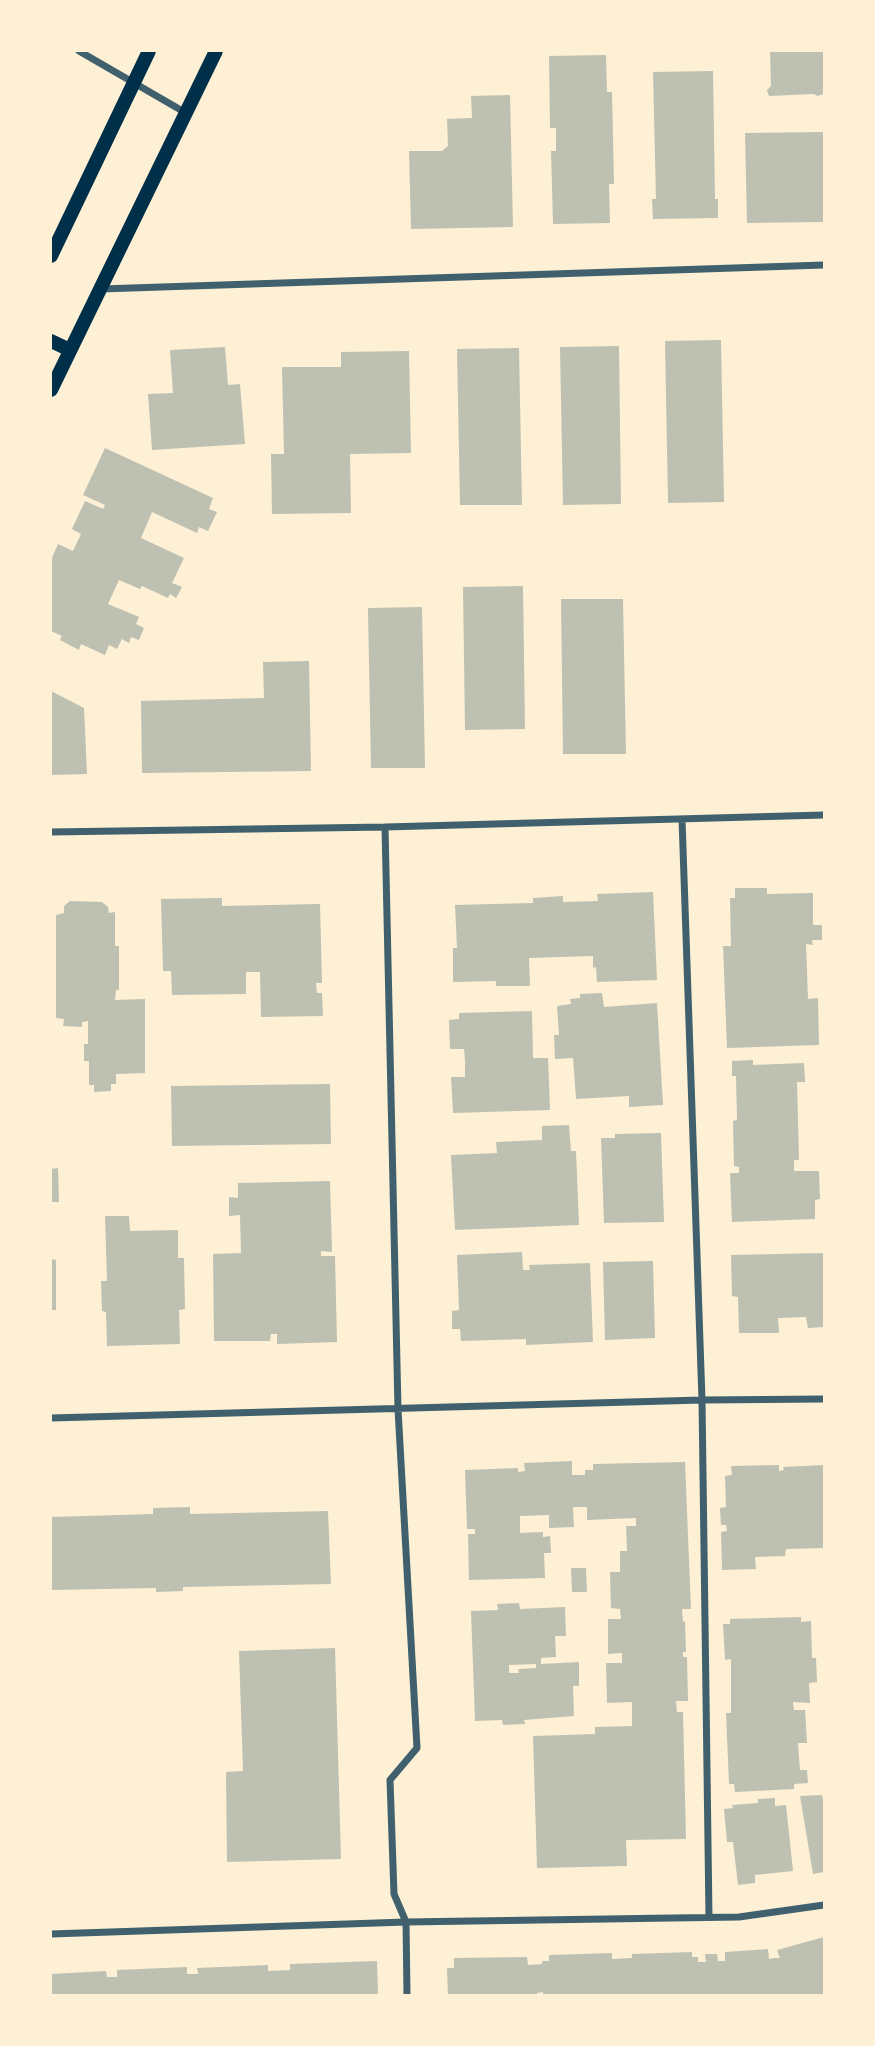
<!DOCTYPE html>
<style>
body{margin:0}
#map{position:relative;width:875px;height:2046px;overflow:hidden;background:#fdf0d5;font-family:Arial,sans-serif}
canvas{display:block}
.frame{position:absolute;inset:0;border:52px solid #fdf0d5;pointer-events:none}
</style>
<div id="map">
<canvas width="875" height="2046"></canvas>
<div class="frame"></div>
</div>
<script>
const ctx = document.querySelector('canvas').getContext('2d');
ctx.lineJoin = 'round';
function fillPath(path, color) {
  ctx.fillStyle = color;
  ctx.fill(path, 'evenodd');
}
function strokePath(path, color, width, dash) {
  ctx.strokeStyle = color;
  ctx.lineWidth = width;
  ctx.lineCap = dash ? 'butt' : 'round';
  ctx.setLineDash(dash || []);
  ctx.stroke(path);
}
const building = new Path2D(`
 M770 51H824V94L817 96 814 94 769 96 767 90 771 86Z
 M606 55 607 92H612L614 184H609L610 223 553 224 551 151H556V128H550L549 56Z
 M713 71 715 199H718V218L653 219 652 199H656L653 72Z
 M510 95 513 227 411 229 409 151H442L448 146 447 119 472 118 471 96Z
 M824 132V222L747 223 745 133Z
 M721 340 724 502 668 503 665 341Z
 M619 346 621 504 563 505 560 347Z
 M225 347 228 385 240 384 245 444 152 450 148 394 173 393 170 350Z
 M519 348 522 505H460L457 349Z
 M409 351 411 453 350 454 351 513 272 514 271 454H284L282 367H341V352Z
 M105 448 213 498 209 509 217 512 208 531 199 527 197 533 152 512 141 538 184 558 172 583 182 587 176 598 170 594 168 598 142 586 140 589 119 580 108 604 139 617 136 624 144 628 139 640 131 637 129 643 122 639 117 649 109 645 105 655 81 644 79 650 60 640 62 636 51 631V560L58 544 73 551 81 534 72 529 85 501 103 509 105 505 83 495Z
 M523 586 525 729 465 730 463 587Z
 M561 599H623L626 754H563Z
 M422 607 425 768H371L368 608Z
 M309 661 311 771 142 773 141 701 264 698 263 662Z
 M51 691 84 708 87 774 51 775Z
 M735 888H767V894L813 893V925H822V940H812L813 945 806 944 808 999 818 998 819 1045 727 1048 723 946H731L730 898H735Z
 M653 892 657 980 597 982 596 967 593 968V956L529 958 530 986H496V981L453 982V948H457L455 905 533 903V898L563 896V902L598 901 597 894Z
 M222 898V906L320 904 322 983H316L317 993H322L323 1016 261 1017 260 972H246V994L172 995 171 971H163L161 899Z
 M70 901 102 902 108 907 109 913 115 912V946H119V990H116L115 1000 145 999V1073L116 1074V1084H111V1091L94 1092V1085H89V1061H84V1044H88V1021L82 1022V1027L63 1026 64 1019 56 1018V915L64 913V906Z
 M602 993 604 1007 657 1003 663 1105 629 1107V1096L576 1099 573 1058 555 1059 554 1035H559L557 1006 571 1004 570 999 580 998V994Z
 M532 1011 533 1058H548L550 1110 453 1113 451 1077H465V1061L464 1049H450L449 1020 459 1019V1013Z
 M753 1060V1065L804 1063 805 1082H797L799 1160H794V1171H819L820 1199 815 1200V1219L732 1222 730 1173H739V1167L734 1166 733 1121 737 1120 736 1076H732V1061Z
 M330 1084 331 1144 172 1146 171 1086Z
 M569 1125 571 1151H576L579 1225 455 1230 451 1155 497 1153 496 1142 542 1140V1126Z
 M661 1133 664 1222 604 1223 601 1138H615V1134Z
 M58 1168 59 1202H51V1169Z
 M330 1181 332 1252 321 1251V1256H335L337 1342 277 1344V1334H271L270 1341H214L213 1254 241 1253 240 1215 229 1216V1197L238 1198V1183Z
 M105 1216H129L130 1231 178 1230V1258H184L185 1309 179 1310 180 1344 107 1346 106 1312 102 1311 101 1281H107Z
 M522 1252 523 1270H530L529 1265 590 1263 593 1342 526 1345V1339L461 1341 460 1329H452V1311L459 1310 457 1255Z
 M824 1253V1327L808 1328 806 1317 778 1318 779 1333H739L738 1297 732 1296 731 1255Z
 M51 1259 56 1260V1310H51Z
 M653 1261 655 1338 605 1340 603 1262Z
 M572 1461V1475H585V1470H593V1464L685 1462 691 1609H682L683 1622 685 1621 686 1652H683V1657H687L688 1701H676L677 1712H683L686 1839 626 1840 627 1866 537 1868 533 1736 595 1734V1727L632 1726V1702L607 1703 606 1663H622V1653L608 1654V1619H621L620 1609 611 1608 610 1572H620V1551H627L626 1526H636V1518L587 1520V1507H573L574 1527 549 1528V1515L520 1516V1533L543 1532V1537L550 1536 551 1553H544L545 1578 469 1580 468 1534H475V1529H467L465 1470 518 1468V1472L525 1471 524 1463Z
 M779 1465V1471L784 1470 783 1467 824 1465V1548L786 1549 785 1556 755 1557 756 1569 722 1570 721 1532 727 1531 726 1525H721L720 1508 726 1507 725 1476 732 1475 731 1466Z
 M190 1507V1514L328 1511 331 1584 183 1587V1591L156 1592V1588L51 1590V1517L153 1514V1508Z
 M571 1568H586L587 1592H572Z
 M519 1603 520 1609 565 1607 566 1636H555L556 1657 541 1658V1664L579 1662V1686H573L574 1716 524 1720 525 1724 503 1725 502 1720 475 1721 471 1611 498 1610 497 1604ZM536 1664V1668L518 1669 519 1673H509V1665Z
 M801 1617V1622L811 1621 812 1658H816L817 1682 809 1683 810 1703 793 1702 794 1710H805L807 1743H798L800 1770H807L808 1783 794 1784V1789L735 1792 734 1784H729L726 1713H731V1659L725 1660 723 1624H730V1619Z
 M335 1648 341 1859 227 1862 226 1772 243 1771 239 1651Z
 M822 1795 824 1805V1872L813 1874 800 1796Z
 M775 1798V1806L786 1805 793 1871 755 1875V1883L738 1885 733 1842H727L724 1809 733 1808 732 1805 758 1803V1799Z
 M824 1937V1995H543V1992L537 1993V1995H448L447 1968H454V1958L527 1957 528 1965 542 1964V1961H549V1955L612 1953V1959L632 1958V1954L692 1952V1957H698V1962H706L705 1954H717L718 1961H725V1952L768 1949 769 1959 775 1958H780L777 1950Z
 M377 1961 378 1995H51V1974L106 1971 107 1977H117V1970L187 1967V1974H198L197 1968 268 1965V1971L290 1970V1964Z`);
const minor = new Path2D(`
 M79 51 186 113
 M101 289 824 265
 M682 819 702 1400 709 1917
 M385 827 398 1409 417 1748 390 1780 394 1894 406 1922 407 1995
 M51 832 385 827 824 815
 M51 1418 702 1400 824 1399
 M51 1934 406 1922 739 1917 824 1905`);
const secondary = new Path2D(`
 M51 256 149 51
 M51 341 70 350
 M51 390 216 51`);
fillPath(building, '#bec0b2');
strokePath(minor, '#3f606c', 7);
strokePath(secondary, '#003049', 14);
</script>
